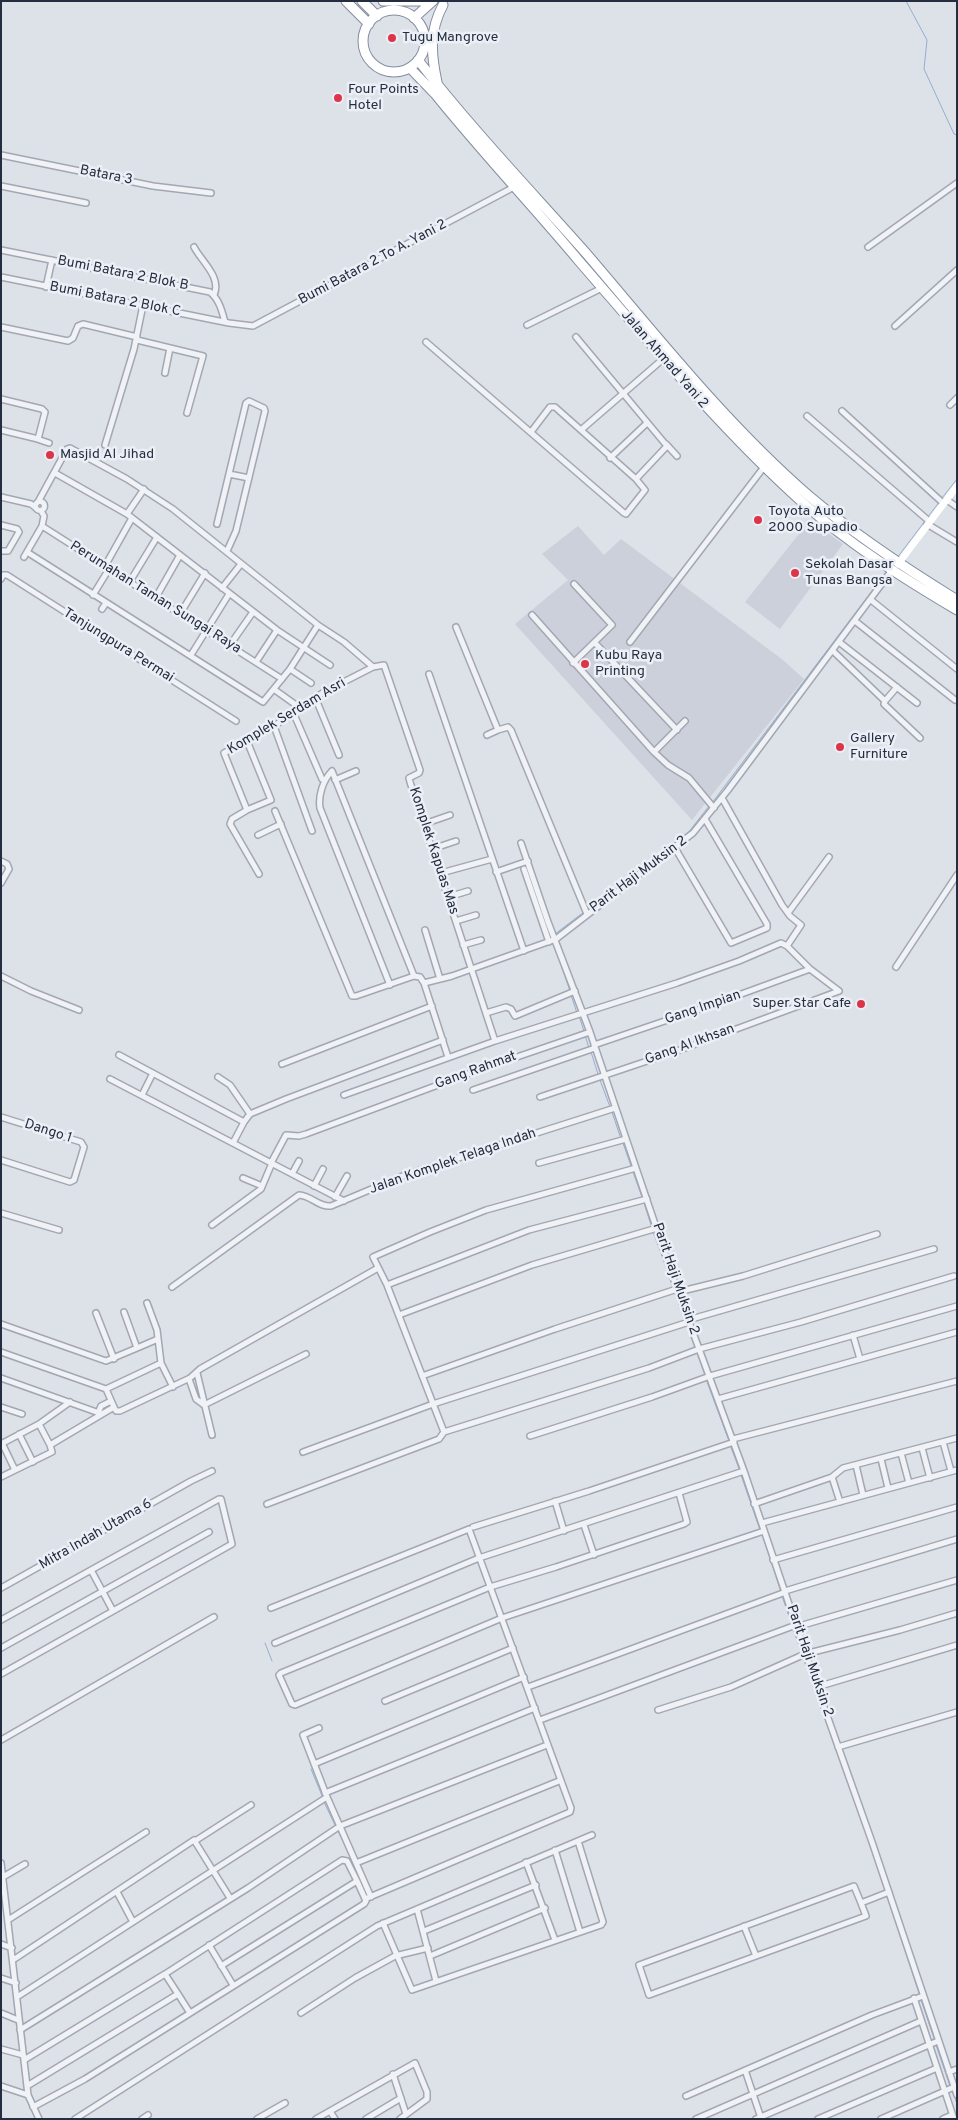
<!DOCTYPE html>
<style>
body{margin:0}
#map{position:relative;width:958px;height:2120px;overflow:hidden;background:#dde1e8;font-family:Overpass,sans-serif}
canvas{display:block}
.frame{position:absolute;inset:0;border:2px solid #252e41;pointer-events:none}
</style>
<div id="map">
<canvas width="958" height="2120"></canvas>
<div class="frame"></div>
</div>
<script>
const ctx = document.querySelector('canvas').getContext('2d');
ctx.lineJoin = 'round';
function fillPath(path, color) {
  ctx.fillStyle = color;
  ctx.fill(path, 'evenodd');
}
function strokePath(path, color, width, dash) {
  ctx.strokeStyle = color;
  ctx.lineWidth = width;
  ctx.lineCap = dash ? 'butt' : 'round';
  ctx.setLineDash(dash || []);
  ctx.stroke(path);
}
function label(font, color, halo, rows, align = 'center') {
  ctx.font = font + ' Overpass,sans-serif';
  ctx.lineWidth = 5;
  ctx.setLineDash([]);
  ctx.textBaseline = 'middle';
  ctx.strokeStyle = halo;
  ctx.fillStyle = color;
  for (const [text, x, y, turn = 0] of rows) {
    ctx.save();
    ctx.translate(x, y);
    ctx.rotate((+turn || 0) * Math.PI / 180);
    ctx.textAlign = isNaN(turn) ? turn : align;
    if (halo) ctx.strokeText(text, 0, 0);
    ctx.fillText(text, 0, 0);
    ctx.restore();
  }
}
const built = new Path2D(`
 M810 520 843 544 780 629 745 602Z
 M578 526 604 555 621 539 783 660 804 679 692 820 515 624 568 580 542 554Z`);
const stream = new Path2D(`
 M906 1 927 40 924 69 954 134 957 135
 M942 498 957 479
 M927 518 940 501
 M897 558 925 521
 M712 803 887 571
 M587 910 688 833 709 806
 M555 934 584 912
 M556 950 570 991
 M571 995 577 1013
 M579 1016 584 1031
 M585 1035 589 1048
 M591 1052 598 1074
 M600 1080 610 1107
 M612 1112 621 1139
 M623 1143 631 1166
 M633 1172 642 1197
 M644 1203 652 1228
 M653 1232 674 1287
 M679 1300 686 1320
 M698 1354 705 1375
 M706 1379 729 1441
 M730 1445 740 1471
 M741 1475 760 1530
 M762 1534 781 1592
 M782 1596 792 1625
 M793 1629 802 1654
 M265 1643 272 1661
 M803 1657 848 1783
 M311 1769 323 1798
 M324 1802 335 1825
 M337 1829 345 1845
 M880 1874 886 1892
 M887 1896 920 1996
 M921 2000 935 2041
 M936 2045 950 2086
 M952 2090 957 2104`);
const street = new Path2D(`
 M1 155 153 186 211 193
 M1 186 86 203
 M194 247C201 261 222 277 214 295
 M868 247 957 183
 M1 250 210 292C219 299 222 311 225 322
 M1 277 229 323 253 326 514 187
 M46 287 52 260
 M527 325 602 288
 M895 326 957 270
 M1 327 68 341 73 338 78 326 83 324 137 337
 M576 337 667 446 636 479
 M137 340 203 356 187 413
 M426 342 624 513 626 514 645 490 636 479 555 407H550L531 432
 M165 373 170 348
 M1 399 42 409 45 412 38 439 1 430
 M950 405 957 398
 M842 411 943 503
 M807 416 929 521
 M581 430 663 359
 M37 439 49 443
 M666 444 677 456
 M105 445 134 349 143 305
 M610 458 647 423
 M55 473 127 514 277 630 330 665
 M229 474 249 478
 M1 497 31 504 36 508
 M947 500 957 507
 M35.5 506a4.5 4.5 0 1 1 9 0a4.5 4.5 0 1 1-9 0Z
 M38 502 67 449 70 448 127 479 173 509 318 625 344 642 373 667
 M41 511 44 516 42 526 282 679
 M127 514 144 489
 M217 524 246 403 249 401 264 408 265 411 236 531 227 551
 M927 524 957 542
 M1 525 17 529 19 532 8 551H1
 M27 552 263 702 290 669 318 625
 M24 557 42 526
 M105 566 132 518
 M1 579 3 575H7L236 721
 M129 583 157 537
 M222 588 241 564
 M93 595 109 569
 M155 599 180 555
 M871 600 957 669
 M102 609 106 603
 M180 614 205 573
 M532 615 654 752 668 765 689 778 714 808
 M855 621 955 700
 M456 627 498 730 508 727 511 730 587 914
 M630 642 764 467
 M839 642 917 703
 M595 643 677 730
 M230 645 253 612
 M833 651 885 701 884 704 920 738
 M191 655 229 594
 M256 662 277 630
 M573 663 612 625 574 584
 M290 669 311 683
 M429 674 524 951
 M275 690 296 705
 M315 697 339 755
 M885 701 897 687
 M293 712 322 779
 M274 726 312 831
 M487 735 498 730
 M247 741 271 800 247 810 224 753 274 726 324 692 373 667 384 665 420 770 419 773 409 778 410 782 495 1041
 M654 752 685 721
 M332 771C323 780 318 796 320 808L390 985
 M332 771 414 976
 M335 780 356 771
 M247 810 232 819 230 824 259 874
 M275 811 352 996H356L414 976 420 977 424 983
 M424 824 450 815
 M258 835 281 824
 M521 843 548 922 590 1032 677 1289 744 1471 817 1687 872 1842 957 2095
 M675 848 731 943 767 928V924L705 819
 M432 849 456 841
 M1 861 7 864 9 869 1 883
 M524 869 549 942
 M496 872 528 861
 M441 873 492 859
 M448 897 468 891
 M788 913 829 857
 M456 921 476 915
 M425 930 440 979
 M463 945 481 940
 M787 946 810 969 839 991
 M896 967 957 875
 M1 976 31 991 79 1010
 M486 1013 506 1007 511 1009 515 1016 575 991
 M594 1045 703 1008 810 969
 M119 1055 244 1122 233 1143
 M448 1057 424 983 452 976 556 939 693 833 728 790 892 570
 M282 1064 432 1006
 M218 1077 230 1085 250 1114
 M110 1079 344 1201
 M473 1090 595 1048
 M142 1095 153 1073
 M344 1095 495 1041 677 983 739 961 781 943 787 946 801 925 790 916 782 905 722 798
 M540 1097 677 1051 839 991
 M1 1117 81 1142 84 1147 74 1180 70 1182 1 1160
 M244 1122 250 1114 286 1099 443 1040
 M271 1163 286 1135 299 1136 306 1134 473 1072 590 1032
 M539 1163 626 1139
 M292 1174 299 1161
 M243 1178 262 1186
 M314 1186 323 1169
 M335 1197 347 1176
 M1 1213 59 1230
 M212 1225 261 1189 272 1163
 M387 1285 529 1230 647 1199
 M172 1287 299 1195C312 1196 318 1207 331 1206L405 1175 615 1108
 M678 1292 743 1276 877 1234
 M147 1303 157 1330 161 1363
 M124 1312 137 1348 158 1339
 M96 1313 114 1359
 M399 1315 532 1265 657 1228
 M688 1320 934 1249
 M1 1324 106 1361 137 1348
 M853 1335 860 1359
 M1 1352 106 1389 114 1407
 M197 1373 212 1435
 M422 1376 555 1329 677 1289
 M1 1378 102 1414
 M189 1379 196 1399 204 1405 306 1354
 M106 1389 161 1363 173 1387
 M718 1399 957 1332
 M1 1407 22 1414
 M98 1413 101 1406 111 1401
 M39 1424 50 1445
 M444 1432 387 1285 373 1257 430 1232 486 1210 636 1168
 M19 1434 33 1462
 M530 1436 652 1397 710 1376 957 1306
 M733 1439 957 1381
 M943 1442 951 1471
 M2 1443 15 1470
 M1 1444 39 1424 70 1402
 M922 1448 930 1478
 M303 1452 433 1404 689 1322
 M901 1453 909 1483
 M881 1459 888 1488
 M856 1465 863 1495
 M1 1477 52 1452 50 1445 114 1407 116 1411H120L190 1378 200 1369 378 1268
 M832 1477 840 1502
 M679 1493 687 1522 684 1524 556 1567 490 1587 281 1673 279 1675 292 1704 295 1705 502 1618 764 1531
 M555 1501 564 1531
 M267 1504 439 1439 444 1432 649 1368 699 1349 801 1322 954 1276
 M754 1504 832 1477 843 1468 957 1438
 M762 1523 957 1470
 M584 1525 594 1555
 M473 1527 589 1491 734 1442
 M773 1560 957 1507
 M91 1570 113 1611
 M1 1588 191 1481 212 1471
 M271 1608 469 1529 571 1808 570 1812 365 1899
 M1 1620 219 1499H221L232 1544 1 1674
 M796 1627 957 1580
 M275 1643 479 1558 744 1471
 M1 1648 209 1532
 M528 1687 783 1593 785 1591 957 1539
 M817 1687 957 1645
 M385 1701 513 1648
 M658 1710 731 1687 805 1654 900 1630 957 1613
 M540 1720 796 1625
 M1 1740 214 1617
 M838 1747 957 1712
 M314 1764 524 1677
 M325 1793 535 1708
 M327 1797 371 1897
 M195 1841 251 1805
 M555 1850 580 1932
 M526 1862 555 1940
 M1 1863 28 2095 39 2119
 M356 1863 559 1781
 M3 1877 25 1864
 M861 1903 854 1886 639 1965 649 1995 866 1916 861 1903 889 1892
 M417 1909 436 1981
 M8 1920 146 1832
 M133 1922 327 1797 303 1735 319 1728
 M383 1923 412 1990 601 1925 603 1922 578 1841
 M744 1926 756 1956
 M424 1931 536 1885
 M1 1944 12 1948
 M209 1945 233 1985
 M430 1956 545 1908
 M13 1960 194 1840 230 1898
 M1 1978 16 1983
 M178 1994 190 2013
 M17 1997 133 1922 117 1892
 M914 1998 954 2119
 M1 2013 18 2020
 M301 2013 355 1978 395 1956 428 1948
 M20 2030 248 1888 340 1826 547 1745
 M1 2049 23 2055
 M24 2060 165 1974 342 1860 347 1861 357 1881
 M745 2070 761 2118
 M949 2072 957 2069
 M393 2074 406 2114
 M1 2086 28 2095
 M27 2086 178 1994 165 1974
 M686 2096 872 2015 923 1996
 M33 2107 85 2079 364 1904 366 1901 357 1881 221 1966
 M330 2111 335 2119
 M75 2119 377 1926 592 1835
 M142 2119 148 2115
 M257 2119 285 2103
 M316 2119 415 2063 427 2092V2099L400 2119
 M366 2119 401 2098
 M696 2119 921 2021
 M756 2119 938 2041
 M818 2119 937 2068
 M881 2119 954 2087
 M943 2119 952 2115`);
const secondary = new Path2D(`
 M898 564 957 486`);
const highway = new Path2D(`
 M346 1 369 24
 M362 1 377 16
 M383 1H422
 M363 41a31 31 0 1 1 62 0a31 31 0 1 1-62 0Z
 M414 18 433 1
 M418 60C470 127 529 189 585 252 657 336 725 423 809 496 855 535 905 568 957 600
 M410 68 436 95C482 152 532 205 579 261 651 344 720 428 802 502 849 544 903 578 957 610
 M437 82C431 54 429 31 443 5`);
const markers = [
 [392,38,5,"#dc3449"],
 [338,98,5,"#dc3449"],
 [50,455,5,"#dc3449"],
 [758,520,5,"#dc3449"],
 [795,573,5,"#dc3449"],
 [585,664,5,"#dc3449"],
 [840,747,5,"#dc3449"],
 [861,1004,5,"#dc3449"]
];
const poiNames = [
 ["Tugu Mangrove",402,38],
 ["Four Points",348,90],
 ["Hotel",348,106],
 ["Masjid Al Jihad",60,455],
 ["Toyota Auto",768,512],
 ["2000 Supadio",768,528],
 ["Sekolah Dasar",805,565],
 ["Tunas Bangsa",805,581],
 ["Kubu Raya",595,656],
 ["Printing",595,672],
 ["Gallery",850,739],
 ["Furniture",850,755],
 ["Super Star Cafe",851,1004,"right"]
];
const streetNames = [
 ["Batara 3",106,176,11],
 ["Bumi Batara 2 To A. Yani 2",373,263,-28],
 ["Bumi Batara 2 Blok B",123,274,11],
 ["Bumi Batara 2 Blok C",115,300,11],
 ["Jalan Ahmad Yani 2",664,360,49],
 ["Perumahan Taman Sungai Raya",155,598,32],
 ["Tanjungpura Permai",118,646,32],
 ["Komplek Serdam Asri",287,717,-31],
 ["Komplek Kapuas Mas",433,851,72],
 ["Parit Haji Muksin 2",639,875,-37],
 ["Gang Impian",703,1008,-19],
 ["Gang Al Ikhsan",690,1045,-20],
 ["Gang Rahmat",476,1071,-20],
 ["Dango 1",48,1132,18],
 ["Jalan Komplek Telaga Indah",453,1162,-19],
 ["Parit Haji Muksin 2",675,1279,71],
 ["Mitra Indah Utama 6",96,1535,-30],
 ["Parit Haji Muksin 2",809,1661,71]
];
fillPath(built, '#cbd0db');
strokePath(stream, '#94aecd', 1);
strokePath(street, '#a2a8b3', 8);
strokePath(highway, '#838ea1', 11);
strokePath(street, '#f0f2f6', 5);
strokePath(secondary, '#fff', 7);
strokePath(highway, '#fff', 9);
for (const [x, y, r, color] of markers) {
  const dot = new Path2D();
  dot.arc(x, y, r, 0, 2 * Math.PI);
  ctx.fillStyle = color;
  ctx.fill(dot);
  strokePath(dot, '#ecf0f6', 2);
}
label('14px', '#252e41', '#ecf0f6', poiNames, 'left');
label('14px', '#252e41', '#ecf0f6', streetNames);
</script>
